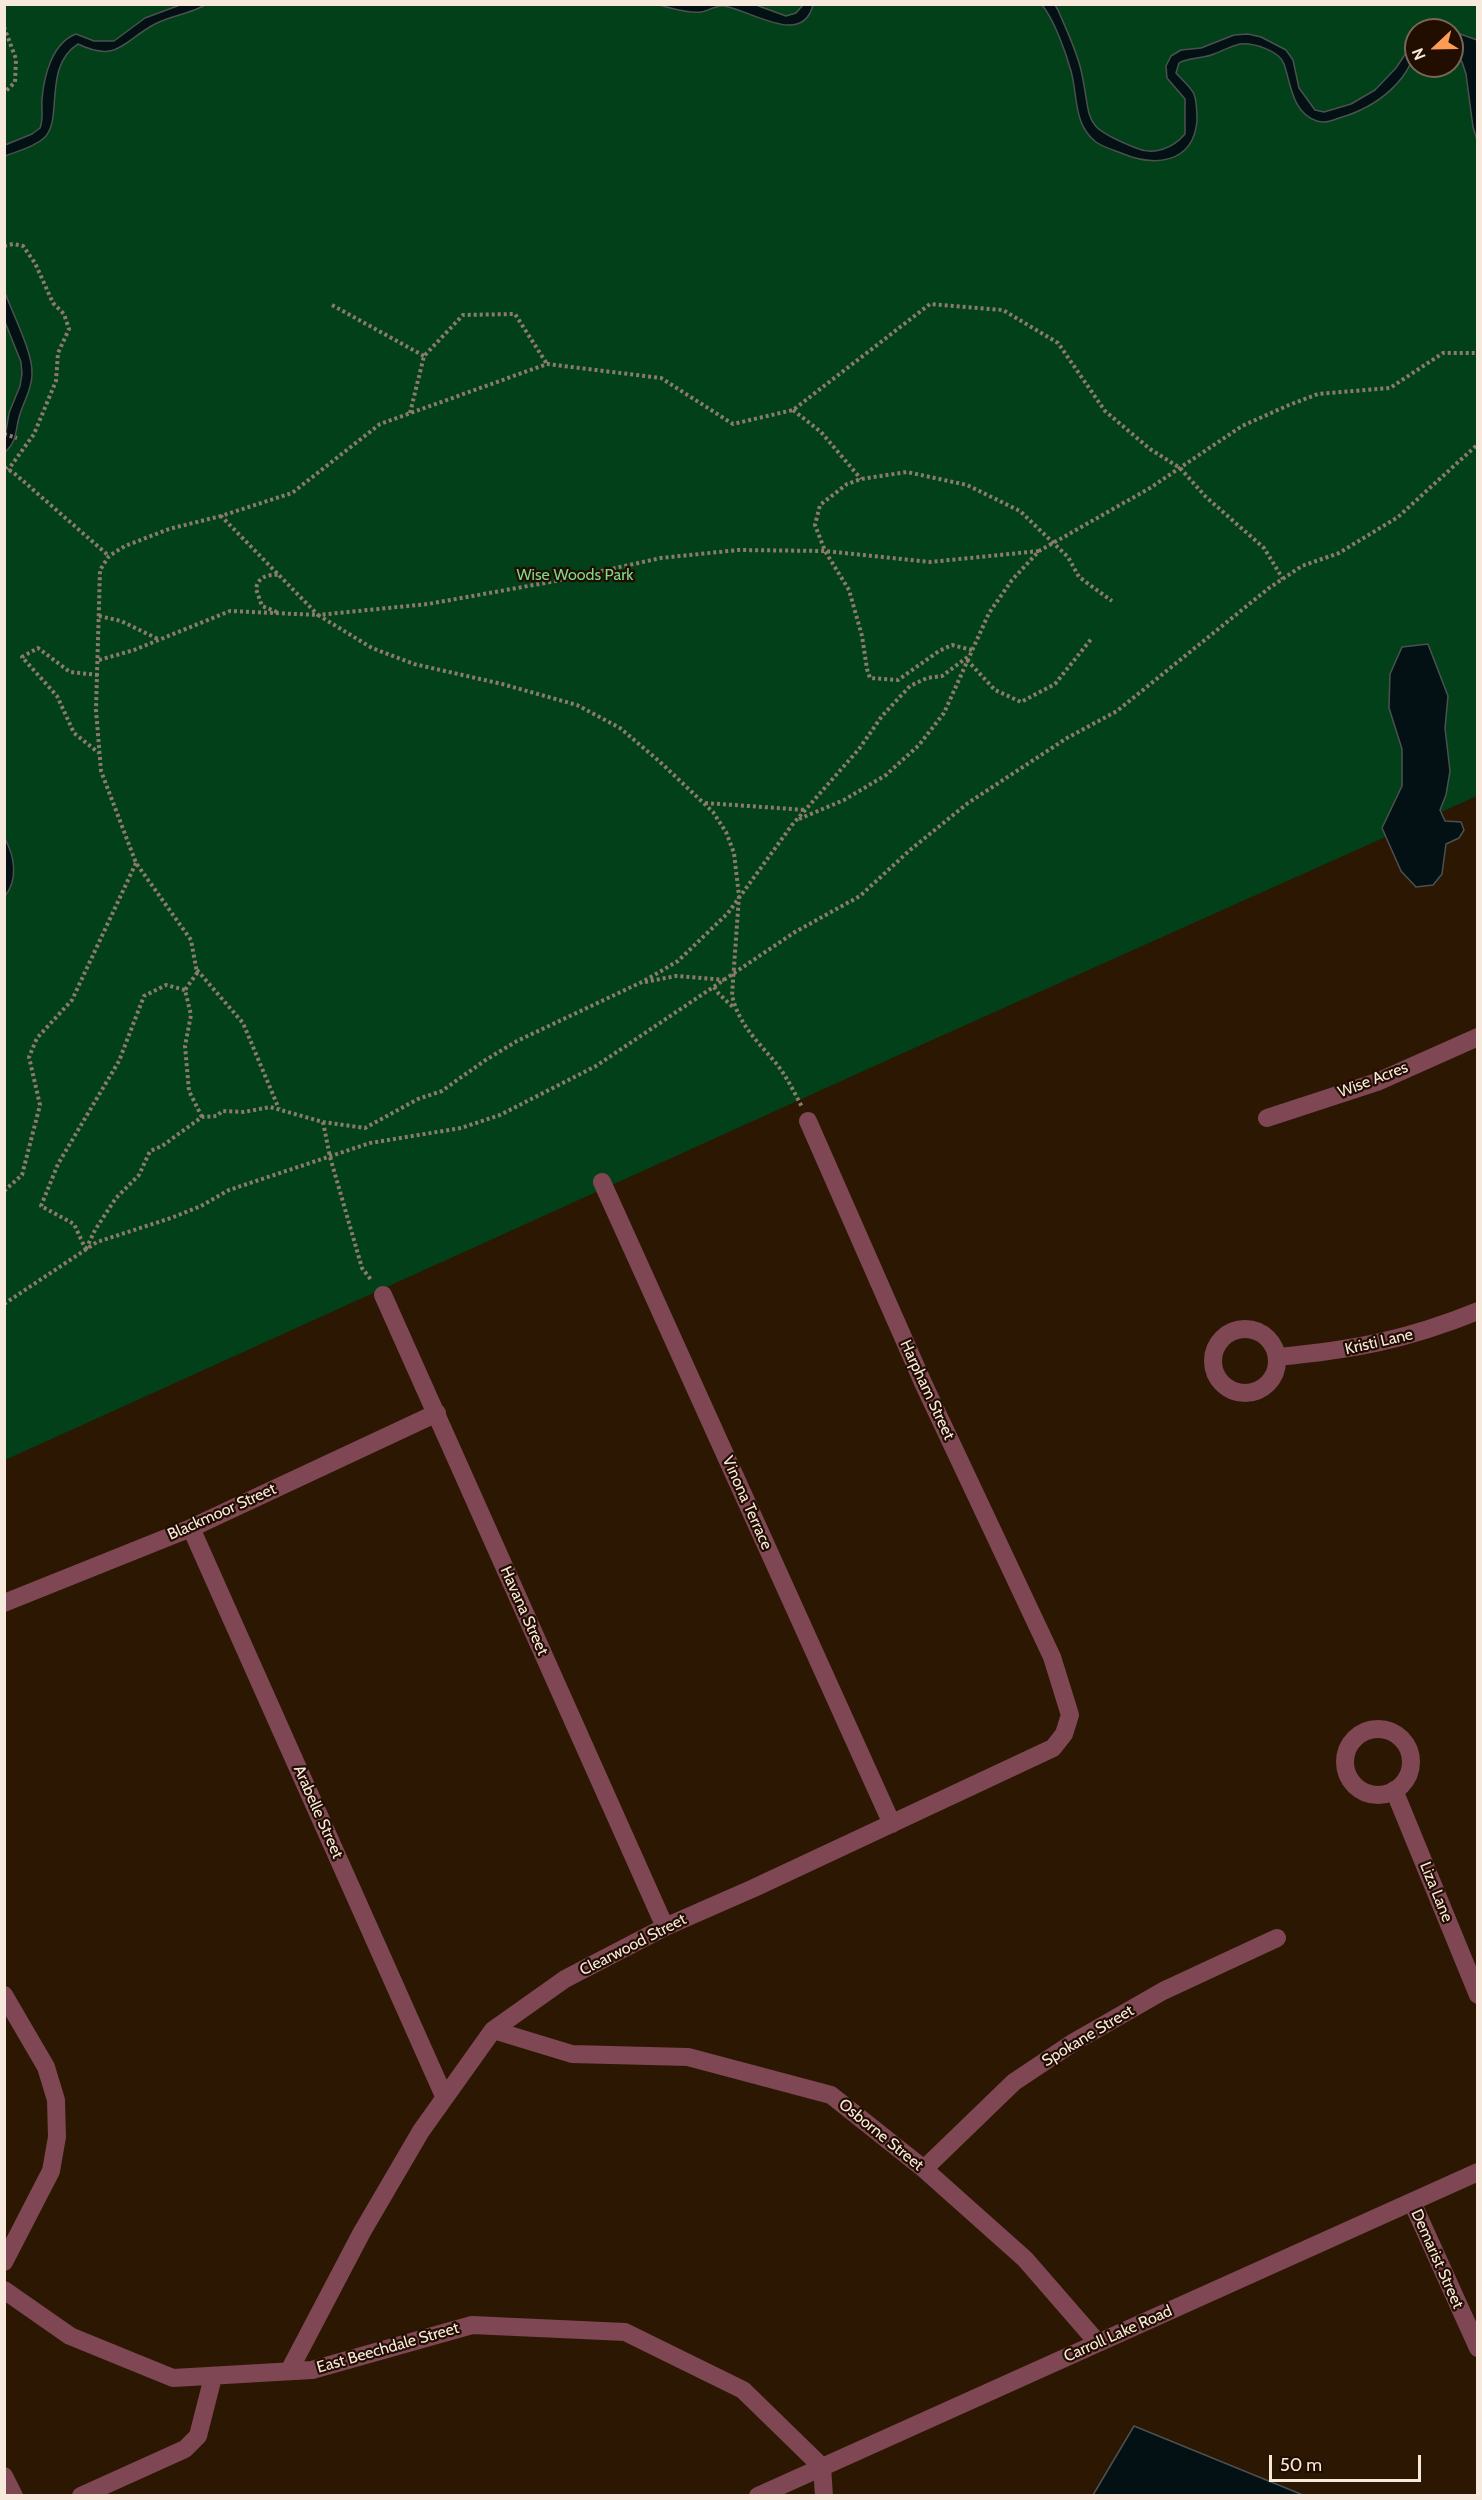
<!DOCTYPE html>
<style>
body{margin:0}
#map{position:relative;width:1482px;height:2500px;overflow:hidden;background:#2c1703;font-family:Cabin,sans-serif}
canvas{display:block}
.frame{position:absolute;inset:0;border:6px solid #f8e9dd;pointer-events:none}
.north{position:absolute;left:1404px;top:18px;width:60px;height:60px;box-sizing:border-box;background:#220e00;border:2px solid #786658;border-radius:50%;rotate:248deg;font-size:16px;font-weight:700;line-height:24px;text-align:center;color:#f8e9dd}
.north::after{content:'';display:block;margin:auto;width:21px;height:27px;background:#fe9c57;clip-path:polygon(50% 0,100% 100%,50% 72%,0 100%)}
.scale{position:absolute;left:1269px;top:2455px;width:152px;height:27px;box-sizing:border-box;border:3px solid #f8e9dd;border-top:0;padding-left:8px;font-size:18px;line-height:21px;white-space:nowrap;color:#f8e9dd;-webkit-text-stroke:4px #220e00;paint-order:stroke}
</style>
<div id="map">
<canvas width="1482" height="2500"></canvas>
<div class="frame"></div>
<div class="north">N</div>
<div class="scale">50 m</div>
</div>
<script>
const ctx = document.querySelector('canvas').getContext('2d');
ctx.lineJoin = 'round';
function fillPath(path, color) {
  ctx.fillStyle = color;
  ctx.fill(path, 'evenodd');
}
function strokePath(path, color, width, dash) {
  ctx.strokeStyle = color;
  ctx.lineWidth = width;
  ctx.lineCap = dash ? 'butt' : 'round';
  ctx.setLineDash(dash || []);
  ctx.stroke(path);
}
function label(font, color, halo, rows, align = 'center') {
  ctx.font = font + ' Cabin,sans-serif';
  ctx.lineWidth = 4.5;
  ctx.setLineDash([]);
  ctx.textBaseline = 'middle';
  ctx.strokeStyle = halo;
  ctx.fillStyle = color;
  for (const [text, x, y, turn = 0] of rows) {
    ctx.save();
    ctx.translate(x, y);
    ctx.rotate((+turn || 0) * Math.PI / 180);
    ctx.textAlign = isNaN(turn) ? turn : align;
    if (halo) ctx.strokeText(text, 0, 0);
    ctx.fillText(text, 0, 0);
    ctx.restore();
  }
}
const green = new Path2D(`
 M5 5H1477V796L892 1058 5 1460ZM1416 30H1452V66H1416Z`);
const water = new Path2D(`
 M180 5H205C190 14 173 15 157 23 124 39 119 64 78 44 42 67 64 120 44 138 33 148 17 151 5 156V145L32 134 40 128C44 118 41 109 42 99 44 76 52 43 76 34L94 41H114L145 18Z
 M659 5H756L786 16 796 13 803 5H813C802 48 750 9 723 6 715 5 709 11 701 12 688 14 672 8 659 5Z
 M1042 5H1055L1058 10C1066 29 1076 49 1081 70 1093 123 1079 125 1136 148 1154 156 1173 148 1185 134V99L1167 78 1166 66 1171 56 1181 50 1201 48 1234 35 1248 34 1261 37 1286 50 1293 60 1299 88 1315 110 1324 112 1351 104 1375 90 1396 68 1416 38C1416 79 1375 108 1339 118 1332 121 1324 124 1317 121 1292 113 1291 84 1284 64 1279 50 1253 43 1240 44 1231 46 1222 51 1214 54 1203 59 1188 57 1179 63L1176 73C1182 80 1190 86 1194 94 1197 102 1197 112 1197 121 1193 164 1154 167 1121 153 1113 150 1103 147 1096 142 1073 124 1078 96 1071 71 1066 53 1054 19 1042 5Z
 M1452 31 1477 40V140L1473 127 1466 74 1462 62 1452 49Z
 M4 290C12 313 33 352 32 374 32 389 24 401 20 414 15 429 18 441 5 452V437L9 413 20 386 22 374 21 362 5 322Z
 M1428 644 1448 696 1445 728 1450 771 1446 795 1440 810 1445 821 1461 822 1464 830 1459 838 1446 844 1442 874 1433 885 1416 887 1401 871 1382 828 1402 786V749L1389 708 1390 674 1402 647Z
 M5 839C15 857 18 880 5 896Z
 M1134 2426 1303 2495H1093Z`);
const path = new Path2D(`
 M4 27 16 59 15 82 4 93
 M4 246 13 244 23 246 35 263 53 303 64 314 69 329 58 353 56 381 34 434 8 470
 M332 305 424 356
 M793 410 821 432 861 479
 M410 413 424 356 463 315 515 314 547 364
 M4 434 17 438
 M4 467 14 473 109 556
 M1039 551 930 562 825 551 738 550 661 558 556 581 428 604 318 615 221 516 292 493 380 424 547 364 661 378 733 424 793 410 930 304 1003 310 1058 343 1105 411 1150 449 1180 468 1206 497 1264 548 1283 579
 M277 612 262 606 256 589C258 577 267 574 279 575
 M99 616 121 621 158 639
 M972 650 952 645 939 651 898 680 870 678 867 669 862 636 849 590 825 551 815 525 820 505 847 484 861 479 907 472 967 485 1020 511 1068 557 1079 577 1112 601
 M99 660 134 650 230 611 318 615 372 648 414 664 502 684 577 705 620 728 659 761 713 812 726 832 734 853 739 896 732 995C738 1023 757 1041 775 1062 786 1075 794 1092 802 1107
 M967 660 995 690 1021 702 1055 684 1092 638
 M98 675 70 672 38 648 22 657 57 696 74 733 99 753
 M705 803 806 810
 M799 819 844 800 886 775 919 745 944 713 989 613 1012 580 1039 551 1150 488 1242 426 1289 405 1318 394 1390 388 1443 353H1478
 M197 970 243 1023 279 1109
 M645 982 676 976 724 980
 M714 987 719 994 734 1008
 M202 1117 189 1091 185 1046 191 1015 185 990 197 973 191 940 136 863 101 771 96 710 100 570 109 556 125 546 169 529 221 516
 M323 1122 330 1157 362 1268 372 1281
 M4 1191 22 1175 40 1105 29 1057 37 1038 72 1000 136 863
 M86 1249 95 1230 116 1198 139 1175 150 1151 162 1146 202 1117 217 1116 222 1111 244 1112 270 1107 323 1122 365 1128 418 1099 442 1091 484 1061 517 1041 644 981 678 961 728 913 792 825 859 749 882 716 910 686 927 678 942 676 969 656
 M86 1250 74 1224 41 1206 58 1164 119 1061 144 996 166 985 185 990
 M4 1304 97 1242 171 1218 201 1206 229 1190 370 1143 461 1128 500 1115 596 1066 795 932 860 896 910 850 968 803 1067 738 1117 711 1269 588 1302 566 1339 553 1398 517 1478 444`);
const minor = new Path2D(`
 M1267 1118 1377 1082 1478 1037
 M602 1182 892 1824
 M383 1295 665 1927
 M1213 1361a32 32 0 1 1 64 0a32 32 0 1 1-64 0Z
 M1277 1357C1352 1350 1407 1340 1478 1311
 M191 1528 444 2096
 M4 1603 191 1528 437 1413
 M1345 1762a33 33 0 1 1 66 0a33 33 0 1 1-66 0Z
 M1394 1790 1478 1995
 M4 1995 46 2067 56 2100 57 2137 51 2171 4 2262
 M493 2030 572 2054 688 2057 831 2095 924 2169 1025 2259 1098 2343
 M924 2169 1014 2082 1074 2042 1163 1991 1277 1938
 M1412 2202 1478 2348
 M4 2290 70 2336 173 2378 312 2370 472 2325 625 2332 743 2390 822 2467 824 2496
 M289 2371 362 2232 421 2131 493 2030 565 1979 665 1927 754 1888 1053 1748 1064 1734 1070 1715 1052 1657 924 1385 808 1121
 M4 2476 14 2496
 M81 2496 185 2449 198 2436 213 2377
 M758 2496 1478 2172`);
const parkNames = [
 ["Wise Woods Park",575,575]
];
const streetNames = [
 ["Wise Acres",1373,1080,-21],
 ["Kristi Lane",1379,1342,-13],
 ["Harpham Street",927,1390,65],
 ["Vinona Terrace",747,1503,66],
 ["Blackmoor Street",222,1512,-24],
 ["Havana Street",524,1611,66],
 ["Arabelle Street",318,1812,66],
 ["Liza Lane",1436,1892,68],
 ["Clearwood Street",633,1945,-27],
 ["Spokane Street",1088,2036,-31],
 ["Osborne Street",881,2135,39],
 ["Demarist Street",1437,2259,66],
 ["Carroll Lake Road",1118,2334,-24],
 ["East Beechdale Street",388,2348,-16]
];
fillPath(green, '#014018');
fillPath(water, '#031014');
strokePath(water, '#4c5150', 1.5);
strokePath(path, '#8c7a6a', 4, [3, 3]);
strokePath(minor, '#7e4753', 18);
label('16px', '#7bd88e', '#220e00', parkNames);
label('16px', '#f8e9dd', '#220e00', streetNames);
</script>
